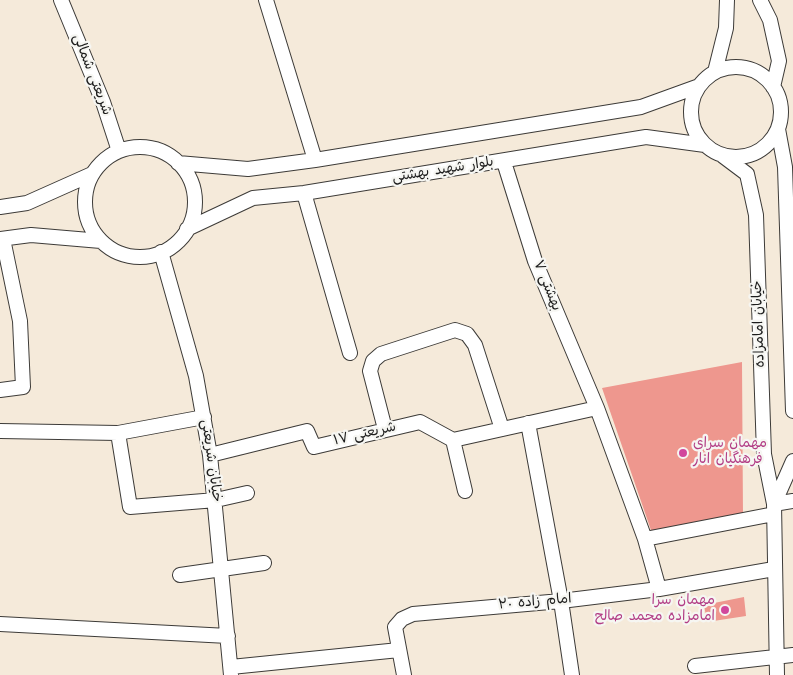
<!DOCTYPE html>
<meta charset="utf-8">
<style>
body{margin:0}
canvas{display:block;background:#f5eada}
</style>
<canvas width="793" height="675"></canvas>
<script>
const ctx = document.querySelector('canvas').getContext('2d');
ctx.lineJoin = 'round';
function fillPath(path, color) {
  ctx.fillStyle = color;
  ctx.fill(path, 'evenodd');
}
function strokePath(path, color, width, dash) {
  ctx.strokeStyle = color;
  ctx.lineWidth = width;
  ctx.lineCap = dash ? 'butt' : 'round';
  ctx.setLineDash(dash || []);
  ctx.stroke(path);
}
function label(font, color, halo, rows, align = 'center') {
  ctx.font = font + ' Kalam,"Playpen Sans Arabic",sans-serif';
  ctx.lineWidth = 4.5;
  ctx.setLineDash([]);
  ctx.textBaseline = 'middle';
  ctx.strokeStyle = halo;
  ctx.fillStyle = color;
  for (const [text, x, y, turn = 0] of rows) {
    ctx.save();
    ctx.translate(x, y);
    ctx.rotate((+turn || 0) * Math.PI / 180);
    ctx.textAlign = isNaN(turn) ? turn : align;
    if (halo) ctx.strokeText(text, 0, 0);
    ctx.fillText(text, 0, 0);
    ctx.restore();
  }
}
const building = new Path2D(`
 M742 362 743 518 653 536 602 388Z
 M744 597 746 616 707 622 704 605Z`);
const minor = new Path2D(`
 M61 0 103 102 119 151
 M266 0 315 160
 M760 0 770 20 779 61 773 87
 M691 112a45 45 0 1 1 90 0a45 45 0 1 1-90 0Z
 M715 72 726 28 727 0
 M778 129 785 167 793 411
 M85 202a55 55 0 1 1 110 0a55 55 0 1 1-110 0Z
 M723 156 747 174 756 215 764 454 774 504 777 675
 M504 162 535 261 597 408 645 539 659 589
 M178 163 248 169 315 160 641 107 699 86
 M304 193 350 353
 M0 207 27 203 92 174
 M187 229 253 198 304 193 646 137 705 145
 M0 239 31 235 101 241
 M161 252 196 376 210 455 231 675
 M0 390 23 387 20 321 3 239
 M528 423 561 601 572 675
 M385 429 370 371 373 361 381 354 455 330 467 334 475 345 502 429
 M0 431 118 433 204 417
 M118 433 130 507 216 500 247 493
 M453 440 465 491
 M210 455 307 431 314 447 420 422 453 440 597 408
 M774 504 793 461
 M774 504 793 501
 M645 539 774 514
 M180 575 264 563
 M0 624 228 636
 M695 666 793 655
 M231 667 399 650
 M404 675 395 627 402 619 413 614 561 601 659 589 774 569`);
const markers = [
 [683,453,5,"#d1479c"],
 [725,610,5,"#d1479c"]
];
const streetNames = [
 ["شریعتی شمالی",91,75,69],
 ["بلوار شهید بهشتی",443,171,-9],
 ["بهشتی ۷",546,286,68],
 ["خیابان امامزاده",760,324,-92],
 ["شریعتی ۱۷",365,435,-13],
 ["خیابان شریعتی",210,461,82],
 ["امام زاده ۲۰",535,603,-5]
];
const hotelNames = [
 ["مهمان سرای",693,445],
 ["فرهنگیان انار",693,461],
 ["مهمان سرا",715,602,"right"],
 ["امامزاده محمد صالح",715,618,"right"]
];
fillPath(building, '#ee978e');
strokePath(minor, '#3d3b38', 16);
strokePath(minor, '#fff', 14);
for (const [x, y, r, color] of markers) {
  const dot = new Path2D();
  dot.arc(x, y, r, 0, 2 * Math.PI);
  ctx.fillStyle = color;
  ctx.fill(dot);
  strokePath(dot, '#f6f6f2', 2);
}
label('14px', '#1c1c1c', '#f6f6f2', streetNames);
label('14px', '#b23c85', '#f6f6f2', hotelNames, 'left');
</script>
